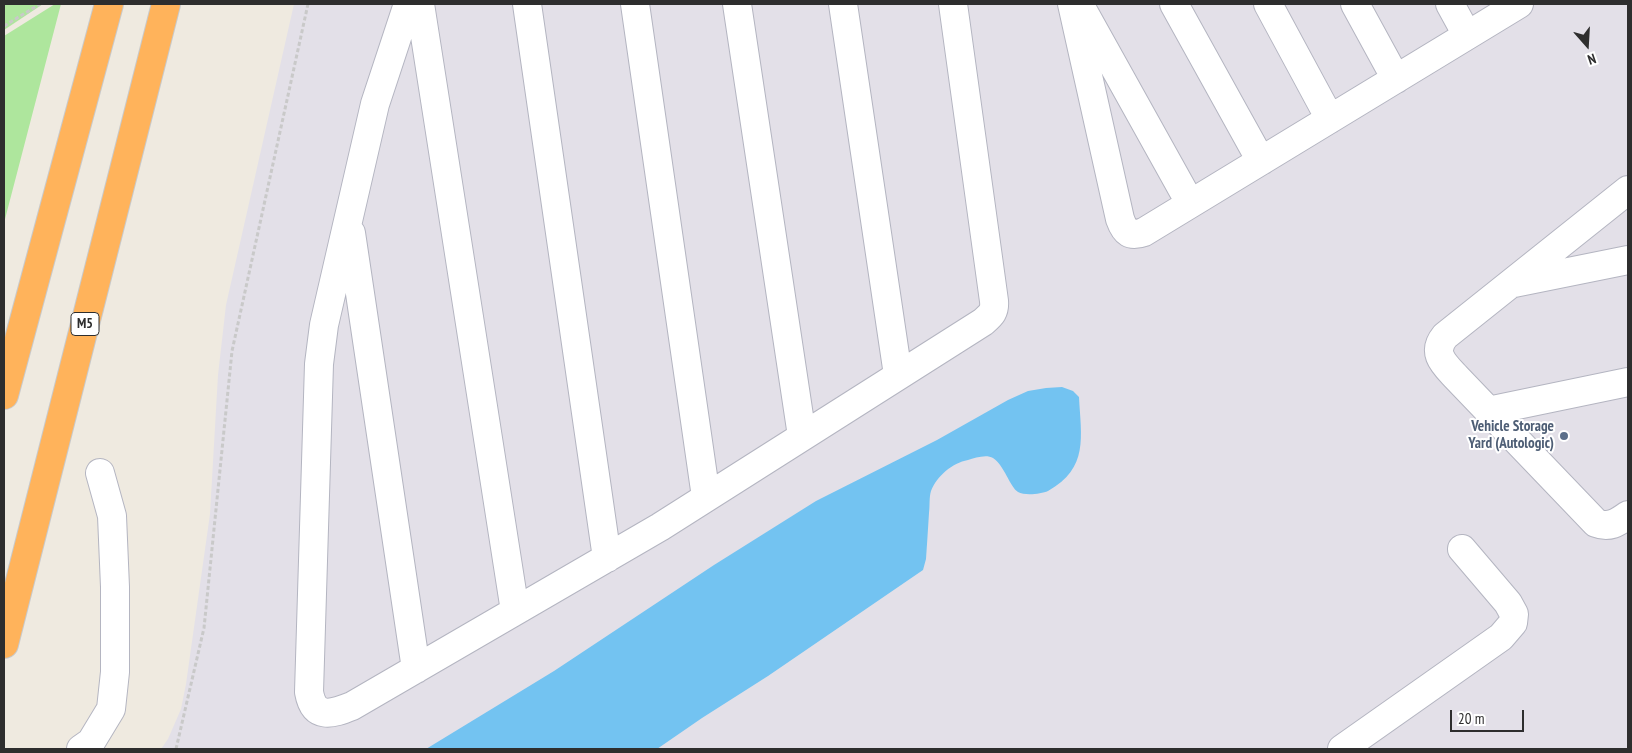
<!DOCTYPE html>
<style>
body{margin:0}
#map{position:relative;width:1632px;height:753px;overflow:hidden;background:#efeae0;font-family:"PT Sans Narrow",sans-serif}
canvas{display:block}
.frame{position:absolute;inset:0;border:5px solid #2e2e2e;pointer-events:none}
.north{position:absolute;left:1562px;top:20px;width:50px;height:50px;-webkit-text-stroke:4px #fff;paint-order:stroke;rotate:161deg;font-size:14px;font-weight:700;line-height:20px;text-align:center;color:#2e2e2e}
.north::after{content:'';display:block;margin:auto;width:18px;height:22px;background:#2e2e2e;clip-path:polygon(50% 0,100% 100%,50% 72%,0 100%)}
.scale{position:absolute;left:1450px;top:710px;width:74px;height:22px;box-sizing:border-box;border:2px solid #2e2e2e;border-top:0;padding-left:6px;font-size:15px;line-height:18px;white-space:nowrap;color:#2e2e2e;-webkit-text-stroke:4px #fff;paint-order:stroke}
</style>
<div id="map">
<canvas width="1632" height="753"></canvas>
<div class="frame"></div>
<div class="north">N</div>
<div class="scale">20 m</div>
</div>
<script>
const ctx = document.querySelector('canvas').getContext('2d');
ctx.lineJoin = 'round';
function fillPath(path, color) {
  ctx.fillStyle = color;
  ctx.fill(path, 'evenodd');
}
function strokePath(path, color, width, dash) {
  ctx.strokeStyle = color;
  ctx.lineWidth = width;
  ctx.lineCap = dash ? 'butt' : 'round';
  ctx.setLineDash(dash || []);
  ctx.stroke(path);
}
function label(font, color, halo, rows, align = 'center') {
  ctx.font = font + ' "PT Sans Narrow",sans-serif';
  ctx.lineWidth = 4;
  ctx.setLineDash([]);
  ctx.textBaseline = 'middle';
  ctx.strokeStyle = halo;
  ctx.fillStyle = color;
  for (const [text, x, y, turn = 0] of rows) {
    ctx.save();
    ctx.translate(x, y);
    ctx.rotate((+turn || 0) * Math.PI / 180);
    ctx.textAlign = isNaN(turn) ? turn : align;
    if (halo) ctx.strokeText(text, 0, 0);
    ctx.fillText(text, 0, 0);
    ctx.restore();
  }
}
const industrial = new Path2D(`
 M294 4H1628V749H161L168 739 181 709 186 684 210 514 218 375 226 305Z`);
const green = new Path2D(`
 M4 4H43L4 30Z
 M55 4H61L4 223V36Z`);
const water = new Path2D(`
 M1062 387 1073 391 1079 397C1081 437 1089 468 1048 491 1041 494 1025 496 1018 492 1010 487 1004 465 993 458 986 454 975 458 968 460 952 463 937 476 931 491 929 497 930 506 929 513 928 529 927 544 926 559L923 570 768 676 702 718 657 749H426L554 671 714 565 816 501 937 440 1008 400 1028 391 1046 388Z`);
const path = new Path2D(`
 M4 26 40 4
 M176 749 204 628 232 351 308 4`);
const minor = new Path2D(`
 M408 4 375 104 324 325 319 364 309 692C314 720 332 714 352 706L660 527 983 322C991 315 995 312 994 301L953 4
 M420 4 515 611
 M527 4 607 558
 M635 4 706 497
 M737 4 802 436
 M843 4 898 375
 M1072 4 1120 219C1125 233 1130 237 1144 232L1519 4
 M1174 4 1261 161
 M1268 4 1330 119
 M1355 4 1396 79
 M1450 4 1467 35
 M1082 9 1190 203
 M1628 190 1445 336C1431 353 1444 364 1456 377L1596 523C1609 528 1617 523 1628 515
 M351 233 416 669
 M1514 283 1628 260
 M1488 411 1628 382
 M81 749 91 742 111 709 115 672V587L112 516 100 473
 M1342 749 1501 637 1513 623 1514 614 1508 603 1462 549`);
const highway = new Path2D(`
 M4 395 109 4
 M4 644 166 4`);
const markers = [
 [1564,436,5,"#5c6f8a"]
];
const shields = [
 [85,324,28]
];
const shieldNames = [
 ["M5",85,324]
];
const serviceNames = [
 ["Vehicle Storage",1554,427],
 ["Yard (Autologic)",1554,444]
];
fillPath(industrial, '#e3e0e8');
fillPath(green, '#aee69d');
fillPath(water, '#73c3f1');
strokePath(minor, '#b4b5c1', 30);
strokePath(highway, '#c9c9c9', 30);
strokePath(path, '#c9c9c9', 3, [4, 2.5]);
strokePath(minor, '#fff', 28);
strokePath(highway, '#ffb35b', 28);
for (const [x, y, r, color] of markers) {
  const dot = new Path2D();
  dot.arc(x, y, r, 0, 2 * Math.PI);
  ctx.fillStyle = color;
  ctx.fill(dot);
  strokePath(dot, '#fff', 2);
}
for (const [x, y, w] of shields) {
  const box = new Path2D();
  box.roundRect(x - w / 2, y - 11.5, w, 23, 4);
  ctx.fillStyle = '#fff';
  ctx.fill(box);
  strokePath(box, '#2e2e2e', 1);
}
label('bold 14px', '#2e2e2e', null, shieldNames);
label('bold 15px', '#4e5e75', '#fff', serviceNames, 'right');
</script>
